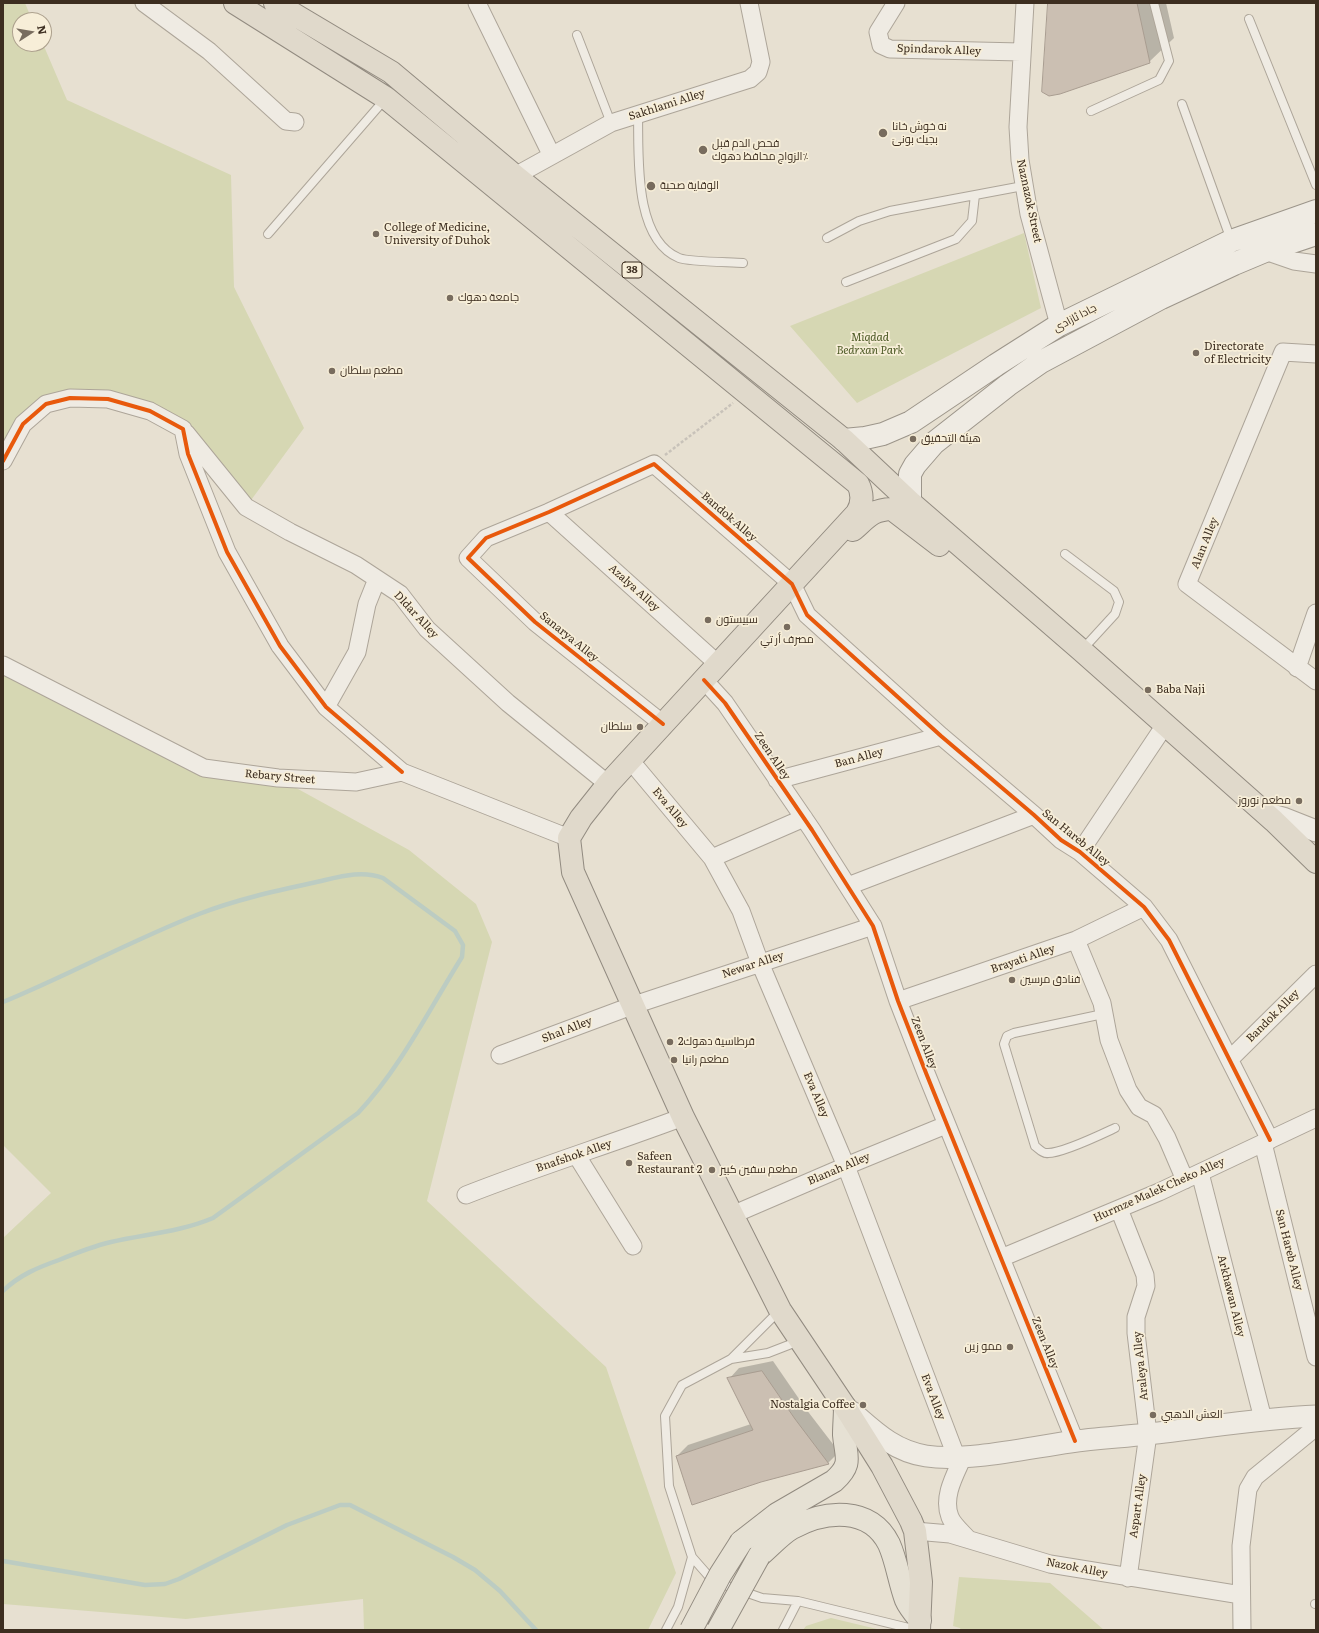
<!DOCTYPE html>
<meta charset="utf-8">
<style>
body{margin:0}
#map{position:relative;width:1319px;height:1633px;overflow:hidden;background:#e7e0d1;font-family:Literata,serif}
canvas{display:block}
.frame{position:absolute;inset:0;border:4px solid #3d2e20;pointer-events:none}
.north{position:absolute;left:12px;top:12px;width:40px;height:40px;box-sizing:border-box;background:#f7eed8;border:1px solid #ada18e;border-radius:50%;rotate:78deg;font-size:11px;font-weight:700;line-height:16px;text-align:center;color:#3d2e20}
.north::after{content:'';display:block;margin:auto;width:14px;height:18px;background:#786c5e;clip-path:polygon(50% 0,100% 100%,50% 72%,0 100%)}
</style>
<div id="map">
<canvas width="1319" height="1633"></canvas>
<div class="frame"></div>
<div class="north">N</div>
</div>
<script>
const ctx = document.querySelector('canvas').getContext('2d');
ctx.lineJoin = 'round';
function fillPath(path, color) {
  ctx.fillStyle = color;
  ctx.fill(path, 'evenodd');
}
function strokePath(path, color, width, dash) {
  ctx.strokeStyle = color;
  ctx.lineWidth = width;
  ctx.lineCap = dash ? 'butt' : 'round';
  ctx.setLineDash(dash || []);
  ctx.stroke(path);
}
function label(font, color, halo, rows, align = 'center') {
  ctx.font = font + ' Literata,Cairo,serif';
  ctx.lineWidth = 3.5;
  ctx.setLineDash([]);
  ctx.textBaseline = 'middle';
  ctx.strokeStyle = halo;
  ctx.fillStyle = color;
  for (const [text, x, y, turn = 0] of rows) {
    ctx.save();
    ctx.translate(x, y);
    ctx.rotate((+turn || 0) * Math.PI / 180);
    ctx.textAlign = isNaN(turn) ? turn : align;
    if (halo) ctx.strokeText(text, 0, 0);
    ctx.fillText(text, 0, 0);
    ctx.restore();
  }
}
const green = new Path2D(`
 M3 3H25L32 20H20V44H43L67 100 231 175 234 287 304 428 246 507 183 429 108 399 46 404 3 461Z
 M1024 233 1041 308 857 403 790 326Z
 M3 665 204 768 278 778 409 850 476 904 492 942 427 1201 606 1367 676 1573 648 1630H364L363 1599 186 1619 3 1604V1238L51 1193 3 1145Z
 M959 1577 1050 1583 1104 1630H961L960 1628 953 1626Z
 M831 1618 881 1630H803L806 1626Z`);
const shadow = new Path2D(`
 M1049 3H1166L1174 38 1149 62Z
 M773 1361 806 1409 839 1452 828 1463 760 1481 677 1456 688 1445 751 1424 729 1379 739 1368Z`);
const stream = new Path2D(`
 M3 1002C69 975 132 940 199 914 235 900 275 891 312 883 336 878 360 869 383 878L455 931 463 945 462 957C430 1008 400 1069 358 1113L213 1218C180 1232 146 1234 111 1242 94 1246 76 1253 59 1260 39 1267 19 1275 3 1291
 M3 1561 145 1585 165 1584 179 1579 287 1525 340 1505H350L453 1557 475 1570 500 1591 536 1630`);
const building = new Path2D(`
 M1048 3H1137L1150 63 1060 94 1049 96 1042 92Z
 M762 1371 795 1419 829 1464 761 1482 692 1505 676 1456 753 1430 727 1378Z`);
const path = new Path2D(`
 M665 455 733 403`);
const service = new Path2D(`
 M1249 19 1316 185
 M577 35 611 123
 M1182 104 1231 240
 M1091 111 1159 80 1169 61 1154 3
 M638 115C639 155 633 239 679 258 689 262 730 262 743 263
 M268 234 386 98
 M827 238 859 221 890 211 1023 186
 M846 282 956 239 972 221 975 195
 M1065 554 1114 591 1119 602 1115 614 1082 650
 M1103 1014 1014 1033 1007 1036 1004 1044 1035 1146C1039 1149 1043 1154 1048 1153 1063 1153 1100 1135 1115 1128
 M731 1359 768 1353 799 1341
 M692 1557 713 1581 762 1598 798 1601
 M1315 1604H1316
 M666 1630 678 1607 692 1557 669 1486 665 1416 682 1385 731 1359 779 1311
 M783 1630 798 1601 917 1630`);
const minor = new Path2D(`
 M144 3 209 51 286 121 295 122
 M477 3 551 154
 M896 3 878 32 881 45 890 49 1021 52
 M1025 3 1018 127 1020 160 1029 214 1059 325
 M515 176 611 123 750 79 758 72 761 62 749 3
 M1265 251 1294 261 1316 264
 M1316 354 1283 352 1187 584 1316 681
 M186 433 246 507 290 532 356 565 400 594 427 629 508 703 608 784
 M3 461 23 424 46 404 70 398 108 399 150 411 183 429 188 454 227 552 280 646 326 707 402 772
 M549 512 718 664
 M3 665 204 768 278 778 356 782 402 772 569 838
 M1297 668 1316 613
 M704 680 725 703 812 830 873 926 898 1001 926 1073 1075 1441
 M326 707 357 652 367 604 377 579
 M663 724 535 622 468 558 486 538 549 512 654 464 792 584 807 615 941 736 1034 815 1061 840 1080 852 1144 907 1169 940 1270 1140
 M630 760 712 858 741 911 760 963 846 1166 956 1456
 M777 780 941 736
 M1080 852 1165 725
 M712 858 804 818
 M848 886 1034 815
 M1076 940 1102 1003 1109 1040 1128 1090 1139 1107 1154 1115 1167 1138 1185 1180
 M898 1001 1076 940 1144 907
 M500 1055 634 1005 873 926
 M1230 1059 1316 974
 M1263 1143 1316 1357
 M577 1156 633 1246
 M1200 1173 1263 1419
 M466 1195C537 1167 611 1144 683 1117
 M1119 1209 1145 1275 1146 1286 1136 1317V1333L1148 1434 1128 1578
 M732 1215 846 1166 946 1125
 M1001 1258 1159 1192 1316 1118
 M963 1457C955 1475 942 1497 950 1517 953 1525 963 1533 968 1539
 M915 1531 950 1534 1050 1564 1241 1595
 M1242 1630 1241 1546 1248 1489 1255 1477 1316 1427`);
const tertiary = new Path2D(`
 M1265 813 1283 818 1316 831
 M852 1412C875 1432 894 1451 926 1456 967 1462 1027 1448 1070 1442 1096 1438 1122 1437 1148 1434 1204 1428 1259 1418 1316 1416`);
const secondary = new Path2D(`
 M844 440 865 438 883 434 911 422 996 365 1059 325 1231 241 1316 211
 M910 502V474L915 465 934 443 1008 385 1041 362 1161 298 1234 264 1265 251 1316 234`);
const primary = new Path2D(`
 M741 1542 777 1514 834 1481C853 1464 846 1457 844 1435 844 1426 845 1416 845 1407
 M759 1556C770 1547 780 1535 792 1528 825 1510 870 1506 889 1544 897 1562 899 1581 906 1600 909 1607 915 1614 920 1620`);
const trunk = new Path2D(`
 M235 3 386 98 858 484C863 494 863 503 857 513L608 784 581 818 569 838 573 872 683 1117 780 1310 845 1407 882 1466 911 1521 915 1531 921 1582 919 1630
 M275 3 391 72 515 176 844 440 910 502 1081 650 1274 821 1316 862
 M853 530C868 517 871 510 892 509L939 545`);
const primaryBridge = new Path2D(`
 M691 1630 720 1575 741 1542
 M718 1630 759 1556`);
const cycleway = new Path2D(`
 M3 461 23 424 46 404 70 398 108 399 150 411 183 429 188 454 227 552 280 646 326 707 402 772
 M704 680 725 703 812 830 873 926 898 1001 926 1073 1075 1441
 M663 724 535 622 468 558 486 538 549 512 654 464 792 584 807 615 941 736 1034 815 1061 840 1080 852 1144 907 1169 940 1270 1140`);
const markers = [
 [883,133,5,"#786c5e"],
 [703,150,5,"#786c5e"],
 [651,186,5,"#786c5e"],
 [376,234,4,"#786c5e"],
 [450,298,4,"#786c5e"],
 [1196,353,4,"#786c5e"],
 [332,371,4,"#786c5e"],
 [913,439,4,"#786c5e"],
 [708,620,4,"#786c5e"],
 [787,627,4,"#786c5e"],
 [1148,690,4,"#786c5e"],
 [640,727,4,"#786c5e"],
 [1299,801,4,"#786c5e"],
 [1012,980,4,"#786c5e"],
 [670,1042,4,"#786c5e"],
 [674,1060,4,"#786c5e"],
 [629,1163,4,"#786c5e"],
 [712,1170,4,"#786c5e"],
 [1010,1347,4,"#786c5e"],
 [863,1405,4,"#786c5e"],
 [1153,1415,4,"#786c5e"]
];
const shields = [
 [632,270,20]
];
const shieldNames = [
 ["38",632,270]
];
const streetNames = [
 ["Spindarok Alley",939,50,2],
 ["Sakhlami Alley",667,105,-18],
 ["Naznazok Street",1029,201,78],
 ["جادا ئازادی",1075,318,-28],
 ["Bandok Alley",729,517,41],
 ["Alan Alley",1205,543,-68],
 ["Azalya Alley",634,588,42],
 ["Dldar Alley",416,615,47],
 ["Sanarya Alley",569,637,39],
 ["Zeen Alley",772,756,56],
 ["Ban Alley",859,758,-15],
 ["Rebary Street",280,777,5],
 ["Eva Alley",670,808,50],
 ["San Hareb Alley",1076,838,39],
 ["Brayati Alley",1023,959,-19],
 ["Newar Alley",753,965,-18],
 ["Bandok Alley",1273,1016,-45],
 ["Shal Alley",567,1030,-21],
 ["Zeen Alley",924,1043,69],
 ["Eva Alley",816,1095,67],
 ["Bnafshok Alley",574,1156,-19],
 ["Blanah Alley",839,1169,-23],
 ["Hurmze Malek Cheko Alley",1159,1190,-24],
 ["San Hareb Alley",1289,1250,76],
 ["Arkhawan Alley",1231,1296,76],
 ["Zeen Alley",1045,1343,68],
 ["Araleya Alley",1141,1366,-96],
 ["Eva Alley",933,1397,69],
 ["Aspart Alley",1138,1506,-82],
 ["Nazok Alley",1077,1568,11]
];
const poiNames = [
 ["نه خوش خانا",892,127],
 ["بجيك بونىَ",892,140],
 ["فحص الدم قبل",712,144],
 ["الزواج محافظ دهوك٪",712,157],
 ["الوقایة صحیة",660,186],
 ["College of Medicine,",384,228],
 ["University of Duhok",384,241],
 ["جامعة دهوك",458,298],
 ["Directorate",1204,347],
 ["of Electricity",1204,360],
 ["مطعم سلطان",340,371],
 ["هيئة التحقيق",921,439],
 ["سبيستون",716,620],
 ["مصرف أر تي",787,640,"center"],
 ["Baba Naji",1156,690],
 ["سلطان",632,727,"right"],
 ["مطعم نوروز",1291,801,"right"],
 ["فنادق مرسين",1020,980],
 ["قرطاسية دهوك2",678,1042],
 ["مطعم رانيا",682,1060],
 ["Safeen",637,1157],
 ["Restaurant 2",637,1170],
 ["مطعم سفين كبير",720,1170],
 ["ممو زين",1002,1347,"right"],
 ["Nostalgia Coffee",855,1405,"right"],
 ["العش الذهبي",1161,1415]
];
const parkNames = [
 ["Miqdad",870,338],
 ["Bedrxan Park",870,351]
];
fillPath(green, '#d6d7b3');
fillPath(shadow, '#0003');
strokePath(stream, '#bcccc2', 4.5);
fillPath(building, '#cbbfb2');
strokePath(building, '#a89c90', 1);
strokePath(service, '#ada599', 10);
strokePath(minor, '#ada599', 19);
strokePath(tertiary, '#ada599', 23);
strokePath(secondary, '#9c958a', 24);
strokePath(primary, '#928b80', 24);
strokePath(trunk, '#928b80', 24);
strokePath(path, '#c8c2b9', 2.5, [3, 2]);
strokePath(service, '#efebe3', 8);
strokePath(minor, '#efebe3', 17);
strokePath(tertiary, '#efebe3', 21);
strokePath(secondary, '#efebe3', 22);
strokePath(primary, '#e6e1d4', 22);
strokePath(trunk, '#e0d9cb', 22);
strokePath(primaryBridge, '#928b80', 24, []);
strokePath(primaryBridge, '#e6e1d4', 22);
strokePath(cycleway, '#e8590c', 4);
for (const [x, y, r, color] of markers) {
  const dot = new Path2D();
  dot.arc(x, y, r, 0, 2 * Math.PI);
  ctx.fillStyle = color;
  ctx.fill(dot);
  strokePath(dot, '#f7eed8', 1.5);
}
for (const [x, y, w] of shields) {
  const box = new Path2D();
  box.roundRect(x - w / 2, y - 8, w, 16, 3);
  ctx.fillStyle = '#f7eed8';
  ctx.fill(box);
  strokePath(box, '#3d2e20', 1);
}
label('bold 10px', '#3d2e20', null, shieldNames);
label('11px', '#3d2e20', '#f7eed8', streetNames);
label('11px', '#3d2e20', '#f7eed8', poiNames, 'left');
label('italic 11px', '#4d5a26', '#f7eed8', parkNames);
</script>
